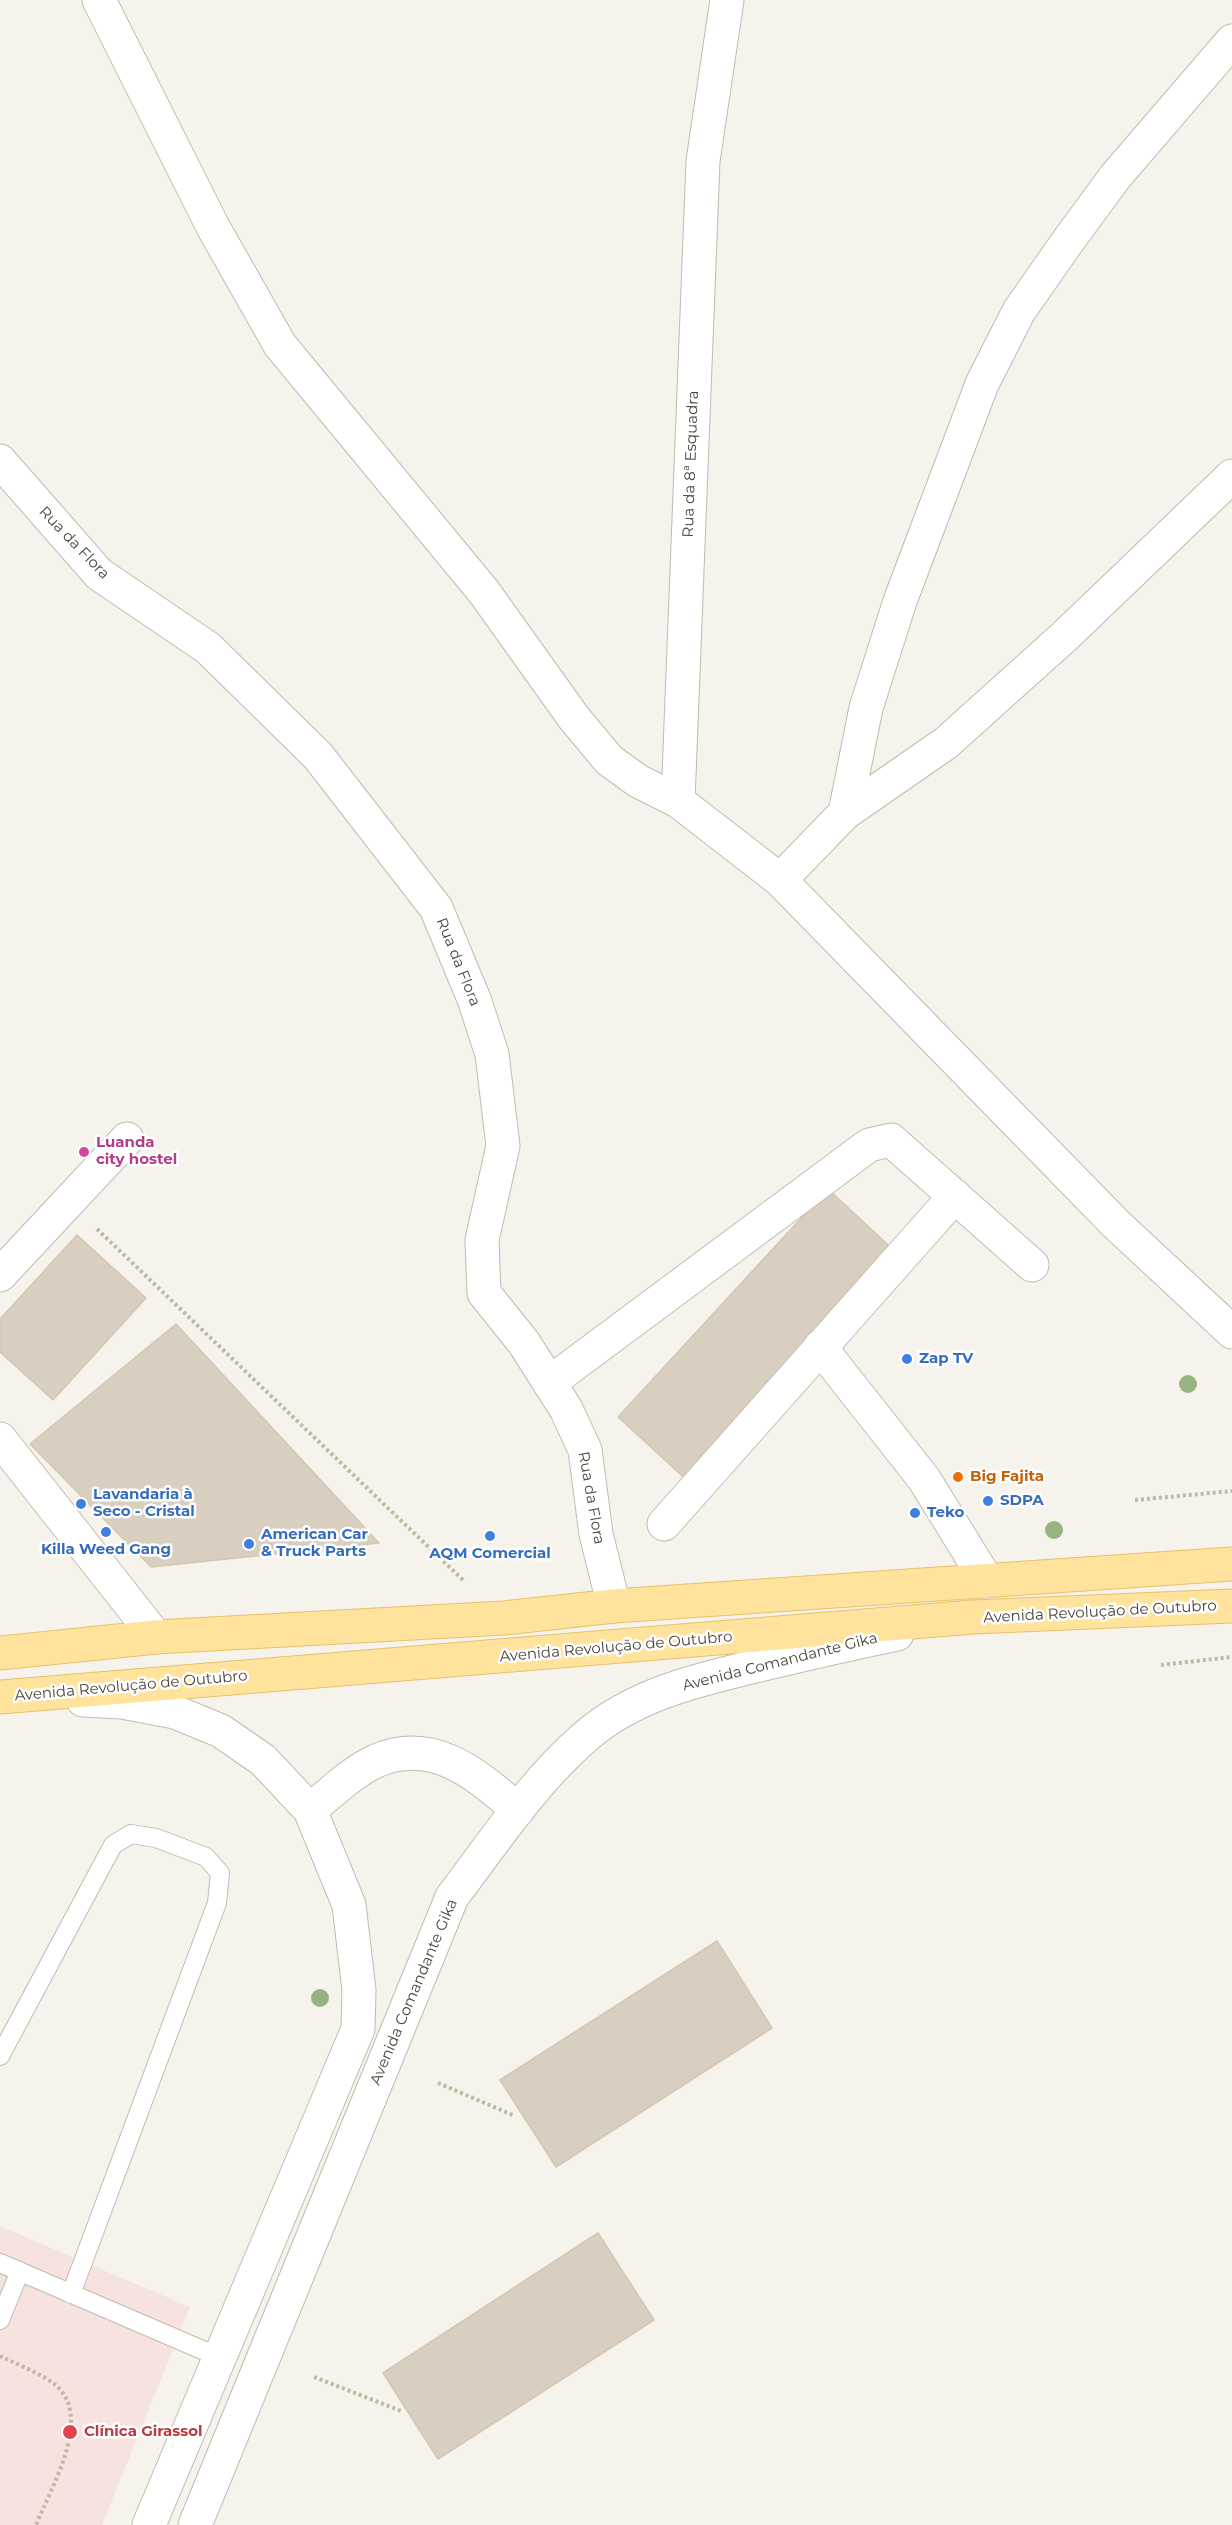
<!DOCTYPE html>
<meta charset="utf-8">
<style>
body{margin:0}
canvas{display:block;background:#f6f3ec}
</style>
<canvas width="1232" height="2525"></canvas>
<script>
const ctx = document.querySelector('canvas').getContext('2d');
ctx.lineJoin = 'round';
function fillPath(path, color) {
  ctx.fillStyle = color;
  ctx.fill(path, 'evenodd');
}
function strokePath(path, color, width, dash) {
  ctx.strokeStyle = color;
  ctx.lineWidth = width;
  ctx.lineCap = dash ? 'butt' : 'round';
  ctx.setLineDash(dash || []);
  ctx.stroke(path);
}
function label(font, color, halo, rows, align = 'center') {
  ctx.font = font + ' Montserrat,sans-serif';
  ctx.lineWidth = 5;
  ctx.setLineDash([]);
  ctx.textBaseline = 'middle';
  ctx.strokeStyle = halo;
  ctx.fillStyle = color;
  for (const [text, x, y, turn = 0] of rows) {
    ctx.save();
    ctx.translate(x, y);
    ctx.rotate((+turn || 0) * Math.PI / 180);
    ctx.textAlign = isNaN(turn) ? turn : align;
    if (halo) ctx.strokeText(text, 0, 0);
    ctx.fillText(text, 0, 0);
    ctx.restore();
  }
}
const medical = new Path2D(`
 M0 2226 190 2307 102 2525H0Z`);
const building = new Path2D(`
 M828 1189 900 1256 691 1484 618 1417Z
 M77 1235 146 1298 53 1400 0 1352V1319Z
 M176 1324 379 1543 151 1567 30 1444Z
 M717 1941 772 2028 556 2167 500 2080Z
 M598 2233 654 2320 438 2459 383 2373Z`);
const path = new Path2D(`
 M97 1229 464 1581
 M1135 1500 1232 1491
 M1161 1665 1232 1657
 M438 2083 515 2116
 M0 2356C16 2364 35 2371 50 2381 98 2411 51 2487 36 2525
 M314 2377 401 2411`);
const service = new Path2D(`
 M0 2056 113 1845 131 1834 156 1838 206 1857 220 1873 217 1903 71 2294
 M0 2263 221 2358
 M0 2320 20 2271`);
const minor = new Path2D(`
 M99 0 213 227 280 345 484 592 574 718 609 760 638 781 678 801 780 880 1116 1224 1232 1332
 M0 461 99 574 208 648 318 756 436 908 474 999 492 1054 503 1146 482 1240 484 1293 524 1343 566 1409 585 1450 596 1534 614 1606
 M678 801 703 161 727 0
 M845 813 866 708 900 601 982 384 1019 311 1068 241 1115 177 1232 41
 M780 880 845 813 946 743 1065 636 1232 476
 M0 1275 127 1139
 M820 1347 924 1479 987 1581
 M549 1383 869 1145 891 1140 1032 1265
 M0 1439 156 1637
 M664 1524 955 1196`);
const tertiary = new Path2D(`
 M83 1700 122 1702 175 1712 221 1731 263 1760 310 1810 349 1905 359 1990 358 2029 149 2525
 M310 1810C330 1794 352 1772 376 1761 434 1736 477 1775 518 1810
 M195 2525 452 1897C493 1843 533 1782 585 1737 635 1693 702 1679 764 1664 809 1653 853 1643 897 1634`);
const primary = new Path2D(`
 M0 1653 156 1637 504 1618 614 1606 1232 1564
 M0 1697 973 1617 1232 1606`);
const trees = [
 [1188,1384],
 [1054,1530],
 [320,1998]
];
const markers = [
 [84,1152,6,"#d1479c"],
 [907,1359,6,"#3f7fe0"],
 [958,1477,6,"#e8710a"],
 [988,1501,6,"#3f7fe0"],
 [81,1504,6,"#3f7fe0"],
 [915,1513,6,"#3f7fe0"],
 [106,1532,6,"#3f7fe0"],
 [490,1536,6,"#3f7fe0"],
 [249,1544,6,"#3f7fe0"],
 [70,2432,8,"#e0444e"]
];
const streetNames = [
 ["Rua da 8ª Esquadra",691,464,-88],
 ["Rua da Flora",74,543,46],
 ["Rua da Flora",458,962,68],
 ["Rua da Flora",591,1498,80],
 ["Avenida Revolução de Outubro",1100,1612,-3],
 ["Avenida Revolução de Outubro",616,1647,-5],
 ["Avenida Comandante Gika",780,1662,-14],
 ["Avenida Revolução de Outubro",131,1686,-5],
 ["Avenida Comandante Gika",414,1992,-67]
];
const hotelNames = [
 ["Luanda",96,1143],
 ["city hostel",96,1160]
];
const shopNames = [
 ["Zap TV",919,1359],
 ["Lavandaria à",93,1495],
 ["Seco - Cristal",93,1512],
 ["SDPA",1000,1501],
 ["Teko",927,1513],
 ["American Car",261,1535],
 ["& Truck Parts",261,1552],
 ["Killa Weed Gang",106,1550,"center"],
 ["AQM Comercial",490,1554,"center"]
];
const foodNames = [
 ["Big Fajita",970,1477]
];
const healthNames = [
 ["Clínica Girassol",84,2432]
];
fillPath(medical, '#f6e3e0');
fillPath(building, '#d8cfc1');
strokePath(building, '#d3c7b4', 1.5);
strokePath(service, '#c2bbae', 20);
strokePath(minor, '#c2bbae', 35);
strokePath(tertiary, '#c2bbae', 35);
strokePath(primary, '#e6c16a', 35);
strokePath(path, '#c4b79f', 4, [3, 3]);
strokePath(service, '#fff', 18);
strokePath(minor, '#fff', 33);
strokePath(tertiary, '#fff', 33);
strokePath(primary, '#ffe39c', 33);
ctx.fillStyle = '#97b381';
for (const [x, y] of trees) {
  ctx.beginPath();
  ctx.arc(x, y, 9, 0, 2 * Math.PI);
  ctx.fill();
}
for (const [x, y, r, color] of markers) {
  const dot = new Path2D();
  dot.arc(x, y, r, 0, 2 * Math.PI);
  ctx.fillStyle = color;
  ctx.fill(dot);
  strokePath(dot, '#fff', 2);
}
label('15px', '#4b4439', '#fff', streetNames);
label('bold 15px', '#b23c85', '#fff', hotelNames, 'left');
label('bold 15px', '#366cbe', '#fff', shopNames, 'left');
label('bold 15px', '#c56008', '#fff', foodNames, 'left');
label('bold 15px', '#be3a42', '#fff', healthNames, 'left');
</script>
